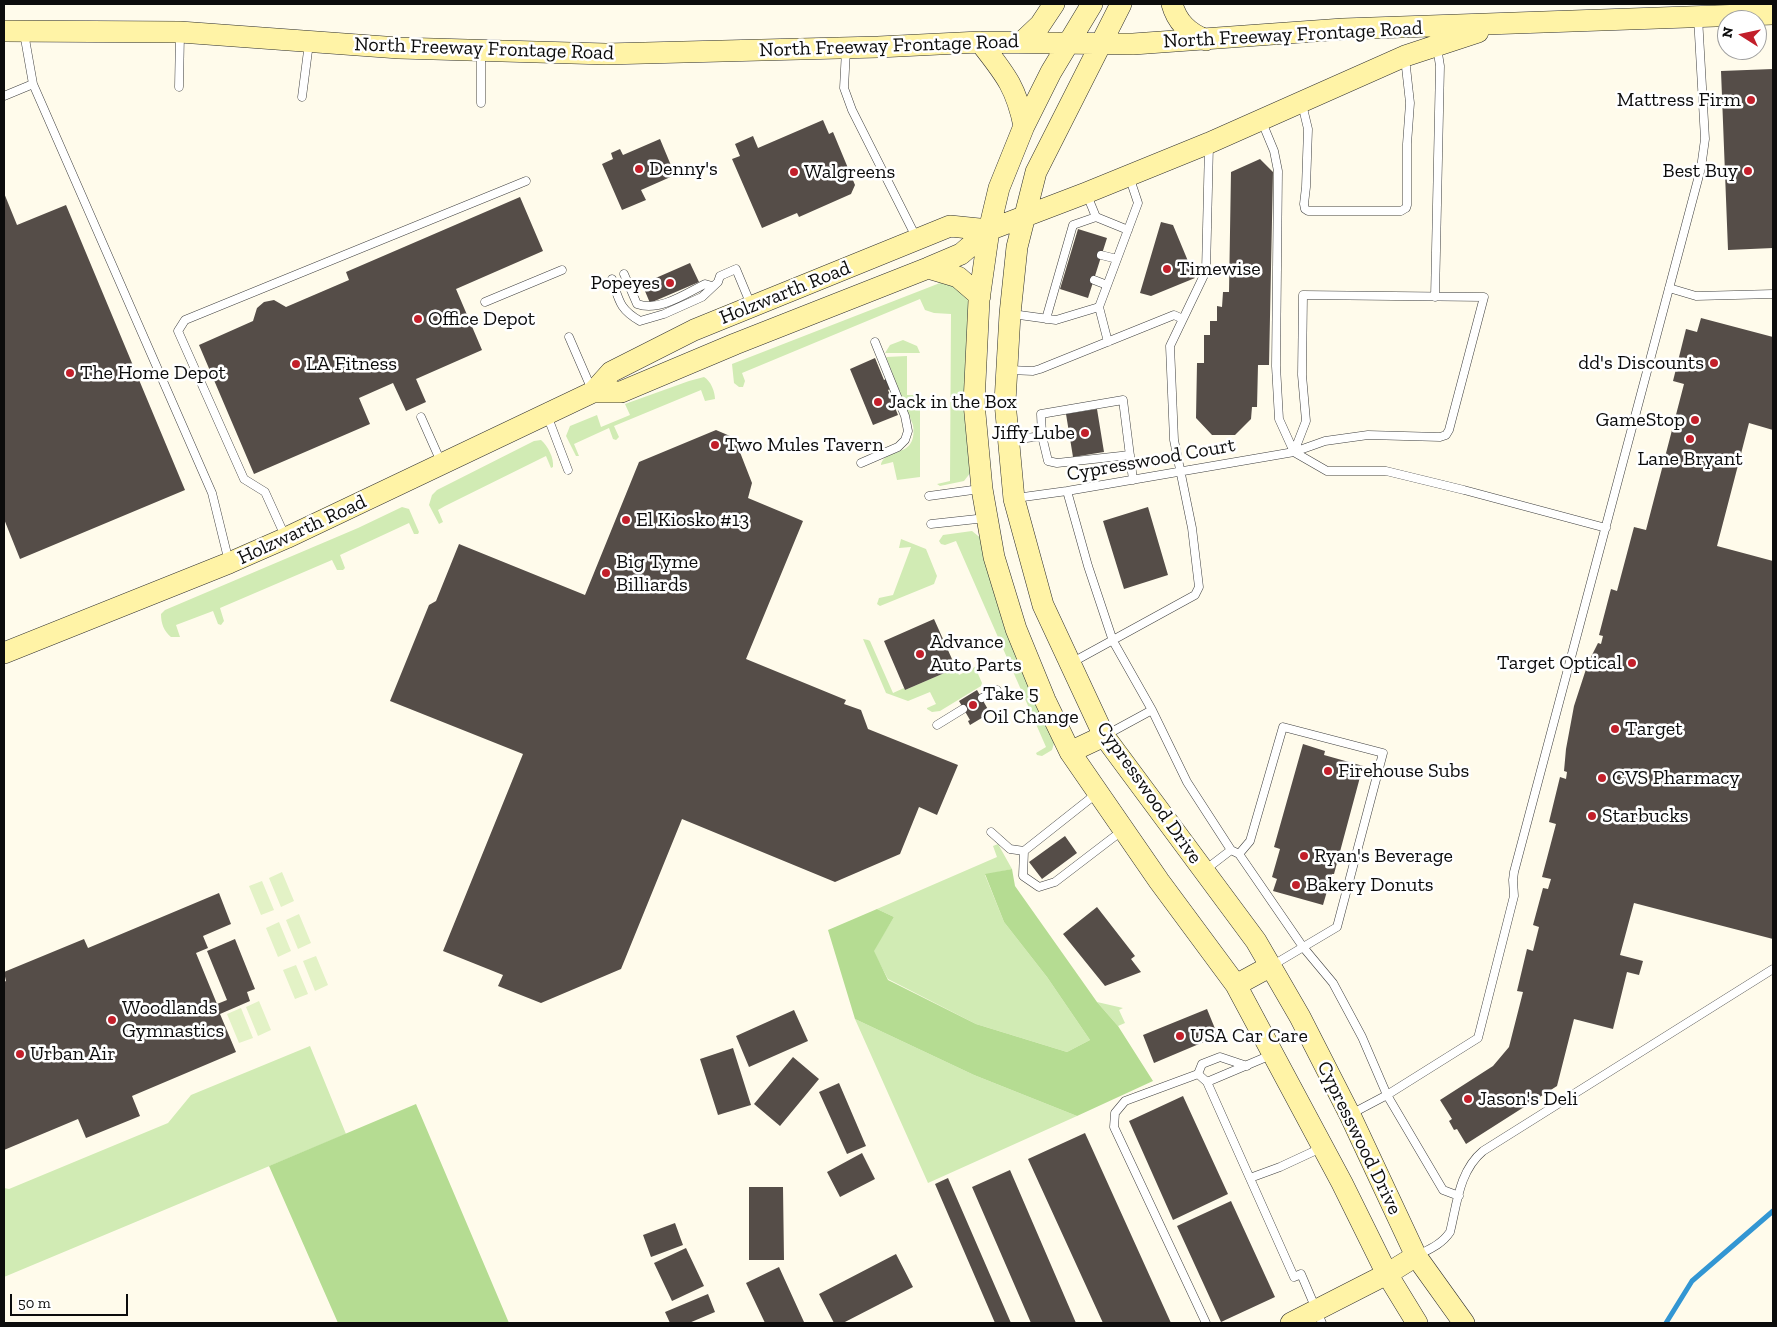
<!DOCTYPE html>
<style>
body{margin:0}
#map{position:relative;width:1777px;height:1327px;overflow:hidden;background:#fffbeb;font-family:"Zilla Slab",serif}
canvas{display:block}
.frame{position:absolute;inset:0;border:5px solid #0c0c0c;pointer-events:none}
.north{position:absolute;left:1717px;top:10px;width:50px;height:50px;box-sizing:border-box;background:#fff;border:1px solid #9e9e9e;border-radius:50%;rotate:280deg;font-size:14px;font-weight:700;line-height:20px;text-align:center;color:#0c0c0c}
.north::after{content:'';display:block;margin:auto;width:18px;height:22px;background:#c21f2a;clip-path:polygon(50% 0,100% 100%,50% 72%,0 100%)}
.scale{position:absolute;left:10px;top:1294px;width:118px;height:22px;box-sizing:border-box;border:2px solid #0c0c0c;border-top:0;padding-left:6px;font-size:15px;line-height:18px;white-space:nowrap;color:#0c0c0c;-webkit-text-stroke:4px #fff;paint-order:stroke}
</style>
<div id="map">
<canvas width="1777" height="1327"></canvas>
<div class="frame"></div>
<div class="north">N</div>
<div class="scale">50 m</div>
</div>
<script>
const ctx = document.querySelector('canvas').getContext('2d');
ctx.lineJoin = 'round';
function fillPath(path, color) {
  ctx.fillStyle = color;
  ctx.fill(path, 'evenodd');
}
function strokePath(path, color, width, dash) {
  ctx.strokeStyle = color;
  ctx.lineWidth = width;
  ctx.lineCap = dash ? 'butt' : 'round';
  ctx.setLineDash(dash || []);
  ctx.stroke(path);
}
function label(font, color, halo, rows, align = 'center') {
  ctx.font = font + ' "Zilla Slab",serif';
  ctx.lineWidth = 5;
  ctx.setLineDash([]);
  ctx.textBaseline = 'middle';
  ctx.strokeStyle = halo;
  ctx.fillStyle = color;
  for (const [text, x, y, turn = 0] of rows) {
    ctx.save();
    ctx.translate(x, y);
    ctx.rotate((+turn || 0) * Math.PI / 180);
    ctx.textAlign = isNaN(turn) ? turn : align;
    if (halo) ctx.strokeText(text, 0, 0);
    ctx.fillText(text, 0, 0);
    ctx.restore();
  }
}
const green = new Path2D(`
 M950 282 966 292 970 303 971 472 964 481 940 486 937 484 950 481 951 314 934 313 925 310 920 299 742 373 745 381 743 387H739L734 383 732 364 940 283Z
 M903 340 917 346 920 353H885L890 345Z
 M907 356V395H920V477L897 480 893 462 881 465C885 446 918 460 913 425L886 357Z
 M704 377C711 381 715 392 715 399L705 401 701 390 614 426 619 437 616 440 613 439 609 428 574 444 579 456H576L566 436 570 426 597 415 601 427 630 415 625 404 689 381Z
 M541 440C548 446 554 458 553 467L551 468 546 456 445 506 438 510 443 522 439 524 429 505 432 495 437 490 534 441Z
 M402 507 409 509 419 532 418 534H414L409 523 340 555 345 568 343 570H337L332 560 220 608 224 621 221 625 218 624 213 611 176 625 180 637H171C164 631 161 624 161 614L165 610 358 528Z
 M972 531 982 539 1055 740 1052 750 1042 756 1037 755 1036 753 1046 747 956 541 945 545 941 544 939 541 943 535Z
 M901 539 926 549 937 576 934 584 880 606 877 604 879 598 893 595 911 547 899 548Z
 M863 639 868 640 870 641 893 693 904 688 905 690 956 668 959 675 975 667 982 683 981 686 940 711 932 712 927 709V708L936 704 930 692 908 701 886 693Z
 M998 844 1012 869 985 875 1004 922 1047 977 1090 1040 1067 1052 976 1024 888 979 873 951 894 917 877 909 997 857 993 846Z
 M1097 1002 1123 1008 1119 1010 1125 1023 1118 1026Z
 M855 1019 974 1075 1077 1116 928 1183Z
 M310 1046 346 1134 4 1277V1188L9 1189 168 1123 191 1095Z`);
const forest = new Path2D(`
 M1012 869 1015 886 1097 1002 1118 1026 1153 1081 1077 1116 974 1075 855 1019 828 930 877 909 894 917 874 951 888 980 976 1024 1067 1052 1090 1040 1047 977 1004 922 985 874Z
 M416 1104 509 1323H338L269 1166Z`);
const pitch = new Path2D(`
 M282 872 294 901 281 907 269 878Z
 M262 881 274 910 261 915 249 886Z
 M299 914 311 943 298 949 286 920Z
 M279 922 291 951 278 957 266 928Z
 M316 956 328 985 315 991 303 961Z
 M296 965 308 994 295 999 283 970Z
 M259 1001 271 1030 258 1036 246 1007Z
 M241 1008 253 1038 239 1043 227 1014Z`);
const stream = new Path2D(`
 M1666 1323 1692 1281 1773 1211`);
const building = new Path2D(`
 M1773 69V248L1728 250 1721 71Z
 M823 120 829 134 833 132 855 185 851 194 799 217 797 213 762 228 732 159 740 156 735 144 753 136 758 148Z
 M660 139 675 175 641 190 646 200 622 210 602 164 613 159 611 153 620 149 623 155Z
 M1260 159 1273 172 1269 365H1258L1257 407H1252L1251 419 1235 435H1212L1196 418 1197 363H1204V335H1210V321H1217V306L1222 307 1223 292H1229L1231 172Z
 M4 193 17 225 66 205 185 490 20 559 4 519Z
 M520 197 543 251 456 289 482 350 416 379 426 402 406 411 393 383 359 398 370 424 254 474 199 345 253 321 257 308 264 302 274 300 286 307 349 280 346 272Z
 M1161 222 1173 225 1195 278 1151 296 1140 293Z
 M1078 229 1107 238 1088 298 1060 289Z
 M690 263 699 282 650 303 642 284Z
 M1701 318 1773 337V430L1749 423 1717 546 1773 561V939L1634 903 1620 955 1643 961 1639 975 1627 972 1613 1029 1574 1019 1557 1086 1466 1144 1457 1129 1454 1130 1449 1121 1452 1119 1440 1100 1493 1066 1509 1047 1523 992 1517 991 1527 949 1533 951 1539 927 1533 925 1543 888 1548 889 1551 879 1542 877 1556 824 1549 822 1560 777 1566 779 1567 772 1564 771 1566 749 1574 706 1588 663 1598 643 1601 644 1603 636 1599 635 1611 589 1617 591 1634 527 1646 530 1684 384 1673 381 1686 329 1697 332Z
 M875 358 884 380 888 378 892 388 888 390 898 415 873 425 850 369Z
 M1097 409 1104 452 1073 457 1066 414Z
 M716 430 730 436 729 440 736 442 752 483 748 498 803 521 746 659 846 700 844 704 861 710 868 729 958 765 937 815 919 807 900 854 835 882 682 819 621 969 541 1003 498 986 503 975 443 951 523 754 390 701 429 605 436 601 459 544 585 595 639 462Z
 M1148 507 1168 575 1124 589 1103 521Z
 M934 619 956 668 905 690 884 641Z
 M977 690 990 713 970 725 968 721 970 720 959 701Z
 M1303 744 1325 751 1324 755 1363 766 1334 874H1332L1323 905 1273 891 1277 879 1272 877 1280 849 1274 847Z
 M1065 836 1077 853 1042 879 1029 862Z
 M219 893 231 924 203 936 208 948 196 953 217 1004 227 1000 207 951 235 939 255 989 247 992 250 1001 220 1014 236 1052 132 1096 140 1116 86 1138 78 1119 4 1150V982L6 981 4 972 84 939 88 948Z
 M1097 907 1135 956 1131 959 1141 972 1105 986 1063 934Z
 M1207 1009 1218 1036 1154 1063 1143 1035Z
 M794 1010 808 1041 749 1067 736 1036Z
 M733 1048 751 1105 718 1115 700 1059Z
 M793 1057 819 1079 780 1126 754 1104Z
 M839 1083 866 1146 847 1154 819 1092Z
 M1183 1096 1228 1194 1173 1220 1129 1121Z
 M1085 1133 1171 1323H1103L1028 1159Z
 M862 1153 875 1179 840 1197 827 1172Z
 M1010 1170 1076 1323H1031L972 1187Z
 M948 1178 1011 1323H995L935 1184Z
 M749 1187H783L784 1260H749Z
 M1231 1201 1275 1297 1221 1322 1177 1226Z
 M675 1223 683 1245 651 1257 643 1235Z
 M686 1248 704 1286 672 1301 654 1263Z
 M896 1254 913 1287 843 1323H834L819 1294Z
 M779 1267 804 1322 800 1323H765L746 1283Z
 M708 1294 715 1312 689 1323H670L665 1312Z`);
const lane = new Path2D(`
 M846 50 844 88 852 110 916 237
 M481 52V103
 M33 84 212 493 229 562
 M179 87 180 34
 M4 96 33 84 24 33
 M302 97 309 43
 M1302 104 1308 129 1306 187 1304 204 1305 209 1308 211H1401L1406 208 1407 205V144L1410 103 1405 58
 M1262 122 1274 151 1278 171 1276 366 1279 419 1294 452 1327 471H1386L1464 490 1606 528
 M1087 195 1096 217 1128 230
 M1101 255 1117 259
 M624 274 637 304C659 312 685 294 705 284L712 286
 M612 279C619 300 619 309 640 321L664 314 702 297 718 282 720 276 736 269 751 305
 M1094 280 1107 285
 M1669 288 1696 296 1773 294
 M1435 297 1440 66 1437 47
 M485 302 562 270
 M1099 307 1108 342
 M1012 314 1056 320 1099 307 1138 203 1129 176
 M1046 319 1073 225 1096 217
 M569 337 592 390
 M1009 370 1033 371 1040 369 1174 315 1183 319
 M547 415 568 470
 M421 417 441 462
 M1042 436 1048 461 1057 463 1130 455
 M1011 440 1042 436 1041 414 1123 400 1133 480
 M861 463 898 447 905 440 908 431 905 416 875 342
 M1067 491 1088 566 1113 641 1152 710 1187 782 1231 850 1239 854 1303 947 1333 983 1362 1037 1387 1095 1443 1190 1459 1196
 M929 496 980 489
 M1016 498 1067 491 1294 452 1325 441 1368 435 1440 437 1446 435 1449 430 1484 297 1303 295 1302 375 1306 421 1294 452
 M931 524 986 518
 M285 536 265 492 244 479 178 331 185 320 526 181
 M1071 663 1195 595 1199 587 1192 528 1174 440 1170 346 1206 271 1209 145
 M982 698 997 690
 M937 725 963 709
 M1106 735 1152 710
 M1096 794 1024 851 1023 876 1039 887 1055 882 1123 830
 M991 832 1010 849 1024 851
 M1239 854 1250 841 1283 727 1383 753 1337 927 1273 965
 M1205 870 1231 850
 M1198 1074 1202 1064 1220 1057 1247 1066
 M1207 1082 1294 1277 1301 1274 1322 1323
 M1351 1114 1387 1095 1478 1038 1514 896 1513 880 1514 872 1701 168 1705 139 1698 17
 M1250 1178 1280 1167 1321 1148
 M1418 1255C1430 1249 1442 1244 1450 1232 1457 1204 1459 1171 1483 1151L1773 969
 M1206 1323 1114 1127 1115 1113 1125 1101 1198 1074 1207 1082 1271 1055`);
const secondary = new Path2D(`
 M1092 4 1051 72 1024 126 999 188 989 230 979 300 974 403 982 489 994 557 1016 629 1045 700 1070 752 1159 881 1236 985 1342 1183 1387 1274 1417 1323
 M1121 4 1036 172 1017 247 1010 314 1005 402 1014 499 1043 605 1104 736 1256 941 1300 1017 1350 1115 1416 1256 1464 1323
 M1172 4C1177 22 1188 33 1206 40
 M4 31 180 32 399 48 606 54 878 47 980 42 1133 44 1343 29 1773 14
 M980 42C1004 73 1016 86 1024 126
 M1022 42 1040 25 1054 4
 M928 268 958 277 980 296
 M593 392H621L735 344 928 268 961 254 989 230 1086 193 1209 143 1405 56 1478 32
 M4 653 229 563 286 538 593 392 611 372 694 330 950 226 989 230
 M1070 752 1104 736
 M1236 985 1271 966
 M1291 1323 1387 1274 1416 1256`);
const markers = [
 [1751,100,5,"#c21f2a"],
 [639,169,5,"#c21f2a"],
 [1748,171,5,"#c21f2a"],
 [794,172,5,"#c21f2a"],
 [1167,269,5,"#c21f2a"],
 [670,283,5,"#c21f2a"],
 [418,319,5,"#c21f2a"],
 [1714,363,5,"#c21f2a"],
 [296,364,5,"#c21f2a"],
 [70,373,5,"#c21f2a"],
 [878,402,5,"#c21f2a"],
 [1695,420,5,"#c21f2a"],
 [1085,433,5,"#c21f2a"],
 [1690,439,5,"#c21f2a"],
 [715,445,5,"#c21f2a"],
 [626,520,5,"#c21f2a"],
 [606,573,5,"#c21f2a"],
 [920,654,5,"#c21f2a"],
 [1632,663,5,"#c21f2a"],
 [973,705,5,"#c21f2a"],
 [1615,729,5,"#c21f2a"],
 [1328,771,5,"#c21f2a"],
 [1602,778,5,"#c21f2a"],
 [1592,816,5,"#c21f2a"],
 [1304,856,5,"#c21f2a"],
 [1296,885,5,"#c21f2a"],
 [112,1020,5,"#c21f2a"],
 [1180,1036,5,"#c21f2a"],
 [20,1054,5,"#c21f2a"],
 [1468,1099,5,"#c21f2a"]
];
const streetNames = [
 ["North Freeway Frontage Road",1293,35,-3],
 ["North Freeway Frontage Road",889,46,-2],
 ["North Freeway Frontage Road",484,49,2],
 ["Holzwarth Road",785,293,-22],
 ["Cypresswood Court",1151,460,-10],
 ["Holzwarth Road",302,530,-25],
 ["Cypresswood Drive",1149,793,55],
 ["Cypresswood Drive",1359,1138,64]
];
const poiNames = [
 ["Mattress Firm",1741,100,"right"],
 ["Denny's",649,169],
 ["Best Buy",1738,171,"right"],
 ["Walgreens",804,172],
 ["Timewise",1177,269],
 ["Popeyes",660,283,"right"],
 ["Office Depot",428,319],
 ["dd's Discounts",1704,363,"right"],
 ["LA Fitness",306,364],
 ["The Home Depot",80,373],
 ["Jack in the Box",888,402],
 ["GameStop",1685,420,"right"],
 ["Jiffy Lube",1075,433,"right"],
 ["Two Mules Tavern",725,445],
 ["Lane Bryant",1690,459,"center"],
 ["El Kiosko #13",636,520],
 ["Big Tyme",616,562],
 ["Billiards",616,585],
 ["Advance",930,642],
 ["Auto Parts",930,665],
 ["Target Optical",1622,663,"right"],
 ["Take 5",983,694],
 ["Oil Change",983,717],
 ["Target",1625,729],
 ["Firehouse Subs",1338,771],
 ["CVS Pharmacy",1612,778],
 ["Starbucks",1602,816],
 ["Ryan's Beverage",1314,856],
 ["Bakery Donuts",1306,885],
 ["Woodlands",122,1008],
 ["Gymnastics",122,1031],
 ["USA Car Care",1190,1036],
 ["Urban Air",30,1054],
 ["Jason's Deli",1478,1099]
];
fillPath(green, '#d1ebb4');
fillPath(forest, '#b5dc92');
fillPath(pitch, '#e3f2c6');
strokePath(stream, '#3296d3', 5);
fillPath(building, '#554d48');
strokePath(lane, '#3f3f3f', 9);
strokePath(secondary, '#2e2e2e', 22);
strokePath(lane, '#fff', 8);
strokePath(secondary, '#fff3a6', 21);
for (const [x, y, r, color] of markers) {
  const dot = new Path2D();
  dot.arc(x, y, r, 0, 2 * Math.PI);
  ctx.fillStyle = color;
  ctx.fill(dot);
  strokePath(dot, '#fff', 2);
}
label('20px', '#0c0c0c', '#fff', streetNames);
label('20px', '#0c0c0c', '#fff', poiNames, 'left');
</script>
